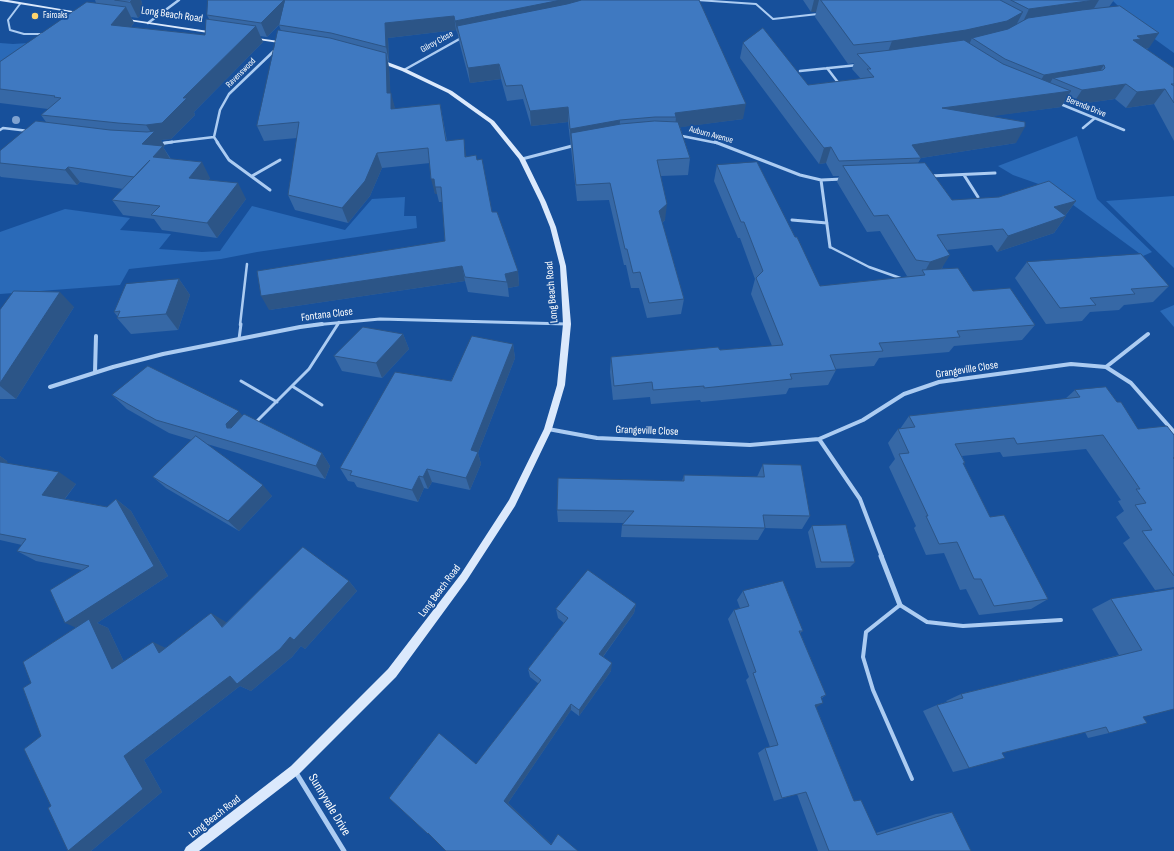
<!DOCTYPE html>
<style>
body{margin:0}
canvas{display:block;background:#17509b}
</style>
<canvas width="1174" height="851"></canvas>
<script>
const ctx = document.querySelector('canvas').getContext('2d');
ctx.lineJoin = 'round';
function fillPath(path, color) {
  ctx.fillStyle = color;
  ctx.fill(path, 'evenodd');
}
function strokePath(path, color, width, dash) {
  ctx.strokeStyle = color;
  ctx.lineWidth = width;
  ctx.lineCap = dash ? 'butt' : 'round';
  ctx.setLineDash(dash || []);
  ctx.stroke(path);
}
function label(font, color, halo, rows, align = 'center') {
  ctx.font = font + ' "Sofia Sans Condensed",sans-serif';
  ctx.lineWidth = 3.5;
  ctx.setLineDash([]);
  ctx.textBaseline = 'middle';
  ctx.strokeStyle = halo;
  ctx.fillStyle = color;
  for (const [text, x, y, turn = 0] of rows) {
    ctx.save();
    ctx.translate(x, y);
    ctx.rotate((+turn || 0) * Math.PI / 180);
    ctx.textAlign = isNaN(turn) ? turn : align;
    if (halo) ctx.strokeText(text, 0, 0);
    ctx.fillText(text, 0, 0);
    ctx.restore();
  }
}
const green = new Path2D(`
 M1112 0H1174V53L1145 32Z
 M45 42 0 62V43L13 44Z
 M1077 136 1097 199 1152 252 1143 256 1050 188 1013 175 998 166Z
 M1174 196V268L1106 201Z
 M405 197 404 216H416L417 228 257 252 221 259 129 269 120 285 0 294V232L65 209 130 218 120 230 171 234 159 249 202 252 220 251 252 206 345 230 372 199Z
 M1174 305V327L1160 311Z`);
const laneFar3 = new Path2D(`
 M697 0 756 4 773 19 818 14
 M20 4 8 20 10 30 24 34H44`);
const laneFar2 = new Path2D(`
 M830 247 869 267 903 279
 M240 325 247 264
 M337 325 339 322`);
const laneFar1 = new Path2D(`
 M239 339 241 324
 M241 381 277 402
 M292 386 322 405
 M255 423 309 369 338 324`);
const lane = new Path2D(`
 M912 779 873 690 863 657 866 632 900 605 927 622 963 626 1061 620`);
const streetFar3 = new Path2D(`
 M148 23 179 0
 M827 68 840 85
 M404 70 463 37
 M800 71 858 65
 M1058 103 1124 130
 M1083 128 1095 118
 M0 130 3 128 29 131
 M677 135 717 143
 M164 143 214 137
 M218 143 214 137 220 110 229 94 277 48`);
const streetFar2 = new Path2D(`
 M217 142 229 160 270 190
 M715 142 800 175 821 180 843 179
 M159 144 172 142
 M522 159 576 145
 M964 175 978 197
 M252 176 280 160
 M930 176 995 173
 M821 180 830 247
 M792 220 827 223
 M314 325 380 319 567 324`);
const streetFar1 = new Path2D(`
 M1106 367 1148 334
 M95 372 96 336
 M50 387 113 367 163 354 300 327 322 324
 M548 429 597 438 750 445 819 439
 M882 557 860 499 819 439 863 420 904 394 939 382 1071 364 1106 367 1131 383 1174 432`);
const street = new Path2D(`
 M881 556 900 605
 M295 771 344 851`);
const secondary = new Path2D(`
 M0 0H8L84 13 82 14 0 1Z
 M121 18 215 32 217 33 215 34 123 20H121Z
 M250 37 286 42 288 43 286 44 252 39 250 38Z
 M378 60H382L406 69 452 91 494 121 525 159 546 202 556 227 566 266 571 324 565 385 552 429 515 506 467 580 396 677 299 774 199 851H184L186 847 291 766 388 669 461 574 509 500 544 429 557 385 563 324 560 266 550 227 540 202 519 159 490 123 448 93 402 71 378 62Z`);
const trees = [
 [16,120]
];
const wall = new Path2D(`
 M95 0H141L144 11 138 18 131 17 134 23 131 27 205 35 209 19 207 15 699 0 743 119 680 127 690 158 688 175 661 176 665 220 662 223 684 299 681 314 647 318 639 288H631L626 265H624L609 200 577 201 568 122 531 126 523 99 507 101 501 79 470 83 459 41 458 35 456 30 388 38 389 62 388 61 389 68 390 93 395 109 440 104 447 141 466 156 477 160 492 212 518 271 519 286 508 288 509 297 468 292 465 281 269 310 445 241 442 202H439L437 194H435L430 163 382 168 370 196 348 223 295 210 288 195 297 138 264 141 257 126 281 31 279 25 280 24 267 37 260 36 263 42 194 112 195 115 171 139 161 140 165 146 163 147 171 159 210 178 208 180 246 199 217 238 162 230 154 219 123 215 112 200 123 189 80 182 77 185 1 177 0 176V151L46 122 41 115 48 109 0 103V62L96 3Z
 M803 0H1114L1109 7 1149 48 1146 49 1174 68V141L1154 104 1126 108 1115 99 1072 105 1064 102 1061 107 990 116 1016 143 921 158 918 163 952 200 1076 201 1065 216H1066L1054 233 997 252 992 245 946 250 942 269 973 291 1035 325 1022 340 954 346 949 352 879 358 874 366 835 369 836 370 828 385 789 388 786 394 701 402 700 400 651 404 650 397 613 400 610 372 611 357 720 350 772 346 751 294 755 279 740 238H738L714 181 717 165 795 237 820 286 913 276H907L880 231 867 232 837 182 839 176H833L826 163 819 164 740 58 743 43 808 85 861 79 852 69 854 63 848 64 815 17 816 12H811Z
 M1027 262 1169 286 1153 302 1124 305 1119 310 1090 312 1082 321 1046 324 1015 278Z
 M179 279 190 295 178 330 131 334 117 318 118 317 114 312Z
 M74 307 16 399H0V310Z
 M403 334 409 349 382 378 342 371 334 356Z
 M513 344 515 358 478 453 481 464 470 490 432 482 428 489 424 488 418 502 357 487 354 482 348 481 340 468 451 381Z
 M1075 390 1117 402 1138 429 1174 435V587L1155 590 1123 543 1130 538 1116 517 1124 511 1118 501 1121 500 1086 449 1003 457 1000 452 962 456 965 463 963 465 990 517 1048 599 1031 609 979 615 966 589 960 590 944 553 926 555 914 528 916 526 889 467 895 459 888 443 898 429H900L909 416 1065 399Z
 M112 395 242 416 322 453 330 466 325 479 207 444 272 496 239 531 166 488 153 477 192 440 169 433 127 409Z
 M0 456 7 461V463L76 484 65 499 107 507 116 499 131 511 168 576 97 623 108 628 124 662 165 648 226 623 349 581 357 591 305 649 301 646 292 657 251 691 240 686 144 760 162 792 91 851 51 806 41 736 31 683 75 628 82 570 36 561 17 551 22 545 0 540Z
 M763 464 810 516 802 529 765 528 758 540 621 537 622 525 624 523 558 522 557 510 682 481 684 475 757 477Z
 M812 526 855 562 850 567 816 568 808 532Z
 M1174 589 1143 717 1109 733 1088 738 1085 732 1002 753 969 768 953 772 923 711 937 705 947 702 946 701 961 694 1119 655 1092 609 1111 599Z
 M743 591 803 631 800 633 826 695 822 698 816 707 854 801 876 833 936 814 952 812 971 851H818L797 794 774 801 758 753 765 748 770 747 746 680 749 677 728 619 734 610 740 608 737 600Z
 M636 604 634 613 603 657 611 671 579 716 571 710 508 803 552 845 578 851 428 834 476 764 539 684 530 677 528 669 564 623 558 618 556 609Z`);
const shadedWall = new Path2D(`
 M132 0H141L144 11 138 18 130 2Z
 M284 0H286L290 13 267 37 261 23Z
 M561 0H611L457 26 458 35 455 21Z
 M814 0H819L816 12H811Z
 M1095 0H1099L1088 18 1020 28 1029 9Z
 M126 7 134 23 119 41 111 25Z
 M1023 12 1013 31 972 38 968 47 885 60 892 41Z
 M454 16 456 30 388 38 389 62 386 47 385 23Z
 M256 26 263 42 194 112 195 115 171 139 161 140 165 146 163 147 172 162 162 172 142 144 152 134 146 125 183 98Z
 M1159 33 1149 48 1133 50V40L1137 36Z
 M386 53 389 68 391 101V93L395 108V124L387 93Z
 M499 64 501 79 470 83 468 68Z
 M1104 65 1094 81 1053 78 1047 88 1035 90 1044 75Z
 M1126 84 1115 99 1072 105 1082 90Z
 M1165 89 1154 104 1126 108 1137 92Z
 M1071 91 1061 107 934 124 942 108Z
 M746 104 743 119 675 128 676 117 675 113Z
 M568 107V122L531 126 530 111Z
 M620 120 619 135 571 133V144L570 129Z
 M1025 127 1016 143 921 158 912 145Z
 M464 139 466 155 468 172 465 157Z
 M831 147 826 163 819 164 824 148Z
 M377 153 382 168 370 196 348 223 342 208Z
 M202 162 210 178 198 193 189 178Z
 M68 167 80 182 77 185 65 170Z
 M431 179H434L437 194H435Z
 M238 183 246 199 217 238 207 223Z
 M1076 201 1064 217 1054 207Z
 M667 204 665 220 657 227 659 211Z
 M1066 216 1054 233 997 252 1008 236Z
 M950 255 940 271 925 275 924 273 930 262Z
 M462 266 465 281 269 310 261 296Z
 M518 271 519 286 508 288 507 282 505 274Z
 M179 279 190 295 178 330 166 314Z
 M60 292 74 307 16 399 0 386V383Z
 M403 334 409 349 382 378 376 363Z
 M513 344 515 358 478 453 481 464 470 490 466 478 471 450Z
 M239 411 249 425 227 428 226 424Z
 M322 453 330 466 325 479 316 466Z
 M0 456 7 461 11 472 0 465Z
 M427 469 432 482 428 489 423 477Z
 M59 472 76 484 59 506 42 495Z
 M419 476 424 488 418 502 412 490Z
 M263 485 272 496 239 531 228 521Z
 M116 499 131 511 168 576 97 623 108 628 131 677 112 669 84 631 65 623Z
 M349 581 357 591 305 649 301 646 292 657 251 691 240 686 144 760 162 792 91 851H68L124 756 230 676 290 637Z
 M636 604 634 613 599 662V654Z
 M211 613 226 622 235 636 222 627Z
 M153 642 170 650 159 653Z
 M612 663 611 671 579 716V710Z
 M823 703 814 709 815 705Z
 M571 704V710L508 803 553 846 551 845 504 801Z`);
const building = new Path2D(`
 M115 0H132L130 2Z
 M208 0H284L261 23 207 15Z
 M285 0H561L455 21 454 16 385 23 386 47 331 33 279 25Z
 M582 0H699L746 104 675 113 676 117H655L620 120 570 129 568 107 530 111 522 85 506 86 499 64 468 68 457 26 567 4Z
 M821 0H1000L1023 12 1007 21 966 30 892 41 854 45Z
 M1011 0H1095L1029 9Z
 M87 2 126 7 111 25 205 35 206 19 256 26 183 98H187L162 123 146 125 118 123 41 115 61 98 54 97 55 96 0 89V62Z
 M1120 6 1159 33 1137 36 1141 39 1133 40 1174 68V84H1171L1174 86V103L1165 89 1137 92 1126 84 1082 90 1053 78 1103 70 1105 68 1104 65 1044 75 1005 59 972 38 1008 29 1028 18 1082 10Z
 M763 28 808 85 874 77 867 69H871L857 54 891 50 964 40 1003 64 1071 91 942 108 1025 122V127L912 145 921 158 839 161 831 147 824 148 743 43Z
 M278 30 330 38 386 53 387 93H391V109L440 104 446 141 464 139 465 157 476 155 477 160 482 159 492 212H497L518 271 505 274 507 282 465 277 462 266 261 296 257 271 445 241 441 187H435L434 179H431L428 148 377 153 365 181 342 208 288 195 299 122 257 126Z
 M36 121 110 130 147 132 155 131 142 144 163 146 153 157 202 162 189 178 238 183 207 223 151 215 160 206 112 200 150 160 134 177 68 167 65 170 0 163V151Z
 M655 121 678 122 690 158 657 160 667 204 659 211 684 299 649 303 640 272 633 273 627 249H625L610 183 576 185 571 133 621 124Z
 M757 162 795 237H797L820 286 925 275 922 270 958 268 973 291 1010 288 1035 325 957 331 960 337 879 343 883 351 830 355 836 370 790 374 792 379 704 388V386L653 390 652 382 614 386 611 357 718 347 720 350 783 345 756 278 763 271 744 222H741L717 165Z
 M925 163 952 200 999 197 1049 181 1076 201 1054 207 1066 216 1008 236 1003 229 937 235 950 255 930 262 916 260 888 215 874 216 843 166Z
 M1141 254 1169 286 1131 289 1135 294 1090 298 1096 305 1060 308 1027 262Z
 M179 279 166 314 117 318 120 311 114 312 126 284Z
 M14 291 60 292 0 383V310Z
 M363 327 403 334 376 363 334 356Z
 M472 336 513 344 471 450 478 452 466 478 427 469 423 477 419 476 412 490 350 475 352 471 340 468 395 372 451 381Z
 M148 366 239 411 226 424 227 428H231L244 414 322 453 316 466 156 420 112 395Z
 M1106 387 1117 402H1121L1138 429 1167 426 1174 435V458H1173H1174V576L1142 531 1152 530 1135 505 1146 503 1136 489H1140L1103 435 1017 444 1014 438 955 444 965 463H963L990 517 1004 515 1048 599 994 606 981 579H974L957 542 939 544 926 516H928L899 454 909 453 898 429 915 427 909 416 1080 397 1075 390Z
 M196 436 263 485 228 521 153 477Z
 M0 462 59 472 42 495 107 507 116 499 154 566 65 623 50 590 89 566 17 551 26 539 0 534Z
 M763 464 801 465 810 516 763 515 765 528 622 525 634 511 557 510 558 478 684 481V475L764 477Z
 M846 525 855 562H821L812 526Z
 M303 547 349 581 294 640 290 637 280 649 237 684 230 676 124 756 143 789 68 851 48 808 51 806 24 749 41 736 23 688 31 683 23 662 89 619 112 669 153 642 159 653 211 613 222 627Z
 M588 570 636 604 599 654 612 663 579 710 571 704 504 801 551 845 558 834 578 851H446L428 833V834L389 798 439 733 476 764 541 680 528 669 568 618 556 609Z
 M783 581 803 631H799L826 695 821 697 823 703 815 705 854 801 861 800 877 835 952 812 971 851H829L806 792 782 798 765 748 778 745 753 673 756 672 734 610 749 606 743 591Z
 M1174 589V709L1143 717 1147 723 1109 733 1106 727 1002 753 1005 758 969 768 937 705 963 698 961 694 1142 650 1111 599Z`);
const markers = [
 [35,16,4,"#ffd56d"]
];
const farPoinames = [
 ["Fairoaks",43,16]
];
const farStreetnames = [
 ["Gilroy Close",437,42,-29],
 ["Ravenswood",241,73,-45],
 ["Berenda Drive",1086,107,22],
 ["Auburn Avenue",711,135,15]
];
const streetNames = [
 ["Long Beach Road",172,15,8],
 ["Long Beach Road",552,292,-95],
 ["Fontana Close",327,315,-7],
 ["Grangeville Close",967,370,-9],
 ["Grangeville Close",647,431,2],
 ["Long Beach Road",440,591,-53],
 ["Long Beach Road",215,817,-38]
];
const nearStreetnames = [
 ["Sunnyvale Drive",329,805,59]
];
fillPath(green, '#2a6ab8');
strokePath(laneFar3, '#acccf2', 2);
strokePath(laneFar2, '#acccf2', 2.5);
strokePath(laneFar1, '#acccf2', 3);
strokePath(lane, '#acccf2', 4);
strokePath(streetFar3, '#acccf2', 2.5);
strokePath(streetFar2, '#acccf2', 3);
strokePath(streetFar1, '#acccf2', 4);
strokePath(street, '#acccf2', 5);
fillPath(secondary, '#dbe9fc');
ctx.fillStyle = '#7fa2d0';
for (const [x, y] of trees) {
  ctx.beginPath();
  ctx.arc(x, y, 4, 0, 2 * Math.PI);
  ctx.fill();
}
fillPath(wall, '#3668a6');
fillPath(shadedWall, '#2c5587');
fillPath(building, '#3f79c1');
strokePath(building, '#2c5587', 1);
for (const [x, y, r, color] of markers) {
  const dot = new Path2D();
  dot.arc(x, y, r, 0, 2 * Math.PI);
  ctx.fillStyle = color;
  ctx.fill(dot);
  strokePath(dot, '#17509b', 1.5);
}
label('9px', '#fff', '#17509b', farPoinames, 'left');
label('9px', '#fff', '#17509b', farStreetnames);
label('11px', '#fff', '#17509b', streetNames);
label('13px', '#fff', '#17509b', nearStreetnames);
</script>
